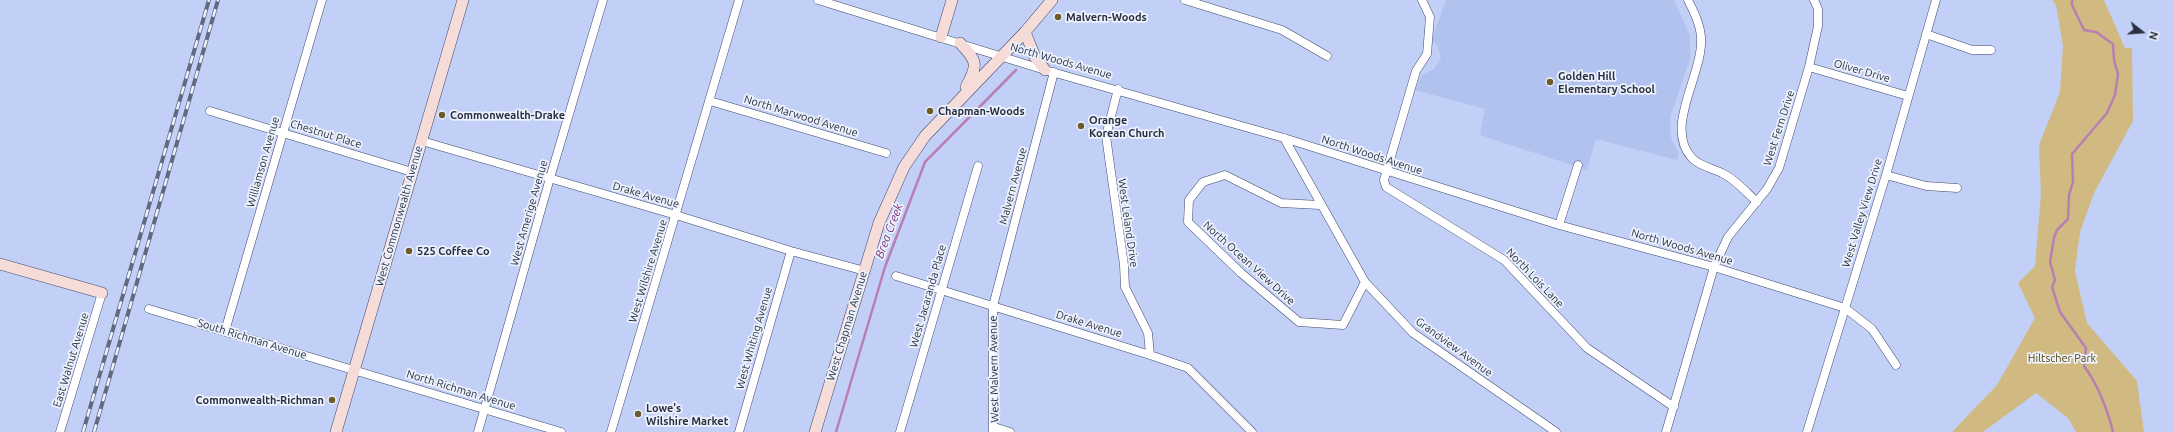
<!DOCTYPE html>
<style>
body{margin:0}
#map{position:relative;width:2174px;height:432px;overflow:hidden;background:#c2d0f8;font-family:Ubuntu,sans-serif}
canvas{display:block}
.north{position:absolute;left:2122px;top:12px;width:40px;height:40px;-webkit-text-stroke:3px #edf2fe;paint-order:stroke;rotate:107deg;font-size:11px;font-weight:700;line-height:16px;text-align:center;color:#292f3e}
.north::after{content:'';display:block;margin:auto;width:14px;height:18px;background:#292f3e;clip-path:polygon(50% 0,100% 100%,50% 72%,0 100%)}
</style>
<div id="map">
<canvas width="2174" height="432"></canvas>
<div class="north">N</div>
</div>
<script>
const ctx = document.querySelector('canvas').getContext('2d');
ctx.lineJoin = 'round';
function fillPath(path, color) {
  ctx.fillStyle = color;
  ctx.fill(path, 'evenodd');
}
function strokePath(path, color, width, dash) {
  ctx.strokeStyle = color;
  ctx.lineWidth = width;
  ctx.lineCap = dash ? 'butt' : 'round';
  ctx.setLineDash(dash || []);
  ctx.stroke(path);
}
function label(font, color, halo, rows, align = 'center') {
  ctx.font = font + ' Ubuntu,sans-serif';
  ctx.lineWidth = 3.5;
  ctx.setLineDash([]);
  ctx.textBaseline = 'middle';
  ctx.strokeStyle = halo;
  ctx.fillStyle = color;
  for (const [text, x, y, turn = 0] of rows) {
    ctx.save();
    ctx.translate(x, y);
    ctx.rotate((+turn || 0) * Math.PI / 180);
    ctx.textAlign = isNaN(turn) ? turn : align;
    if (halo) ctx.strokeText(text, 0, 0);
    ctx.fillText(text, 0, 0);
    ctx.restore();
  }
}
const built = new Path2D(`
 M1446 0H1674L1690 36V59L1671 115 1670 131 1672 141 1679 153 1677 160 1596 139 1587 170 1480 135 1485 109 1415 90 1422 75 1434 69 1441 58 1438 47 1432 39Z`);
const green = new Path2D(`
 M2052 0H2104L2125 48H2132L2133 121 2094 193 2080 232 2075 271 2087 323 2137 381 2144 432H2076L2068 418 2036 393 1983 432H1952L1997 385 2035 318 2018 283 2035 266 2041 194 2039 145 2060 92 2063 46 2056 5Z`);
const stream = new Path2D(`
 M2072 0V5L2084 30 2096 32 2113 44 2114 60 2118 74 2115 95 2107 113 2072 154 2073 182 2069 195 2068 219 2057 230 2054 238 2050 262 2055 280 2052 287 2060 312 2086 348 2084 366C2098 385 2107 408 2113 432
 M836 432 885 267 925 162 1016 70`);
const street = new Path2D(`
 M818 0 1045 70 1284 138 1559 225 1714 267 1845 308 1872 329 1896 365
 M1185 0 1282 30 1327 56
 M1422 0 1430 17 1427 54 1416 71 1384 180 1386 187 1504 260 1587 348 1674 407
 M1688 0C1694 12 1700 24 1701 37 1704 74 1663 127 1692 158 1699 166 1712 168 1722 173 1735 179 1746 192 1757 202
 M1926 34 1972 50H1991
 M1809 67 1908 96
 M1118 89 1106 136 1124 265 1125 287 1148 333 1150 355
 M710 101 886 153
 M210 111 412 172
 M1284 138 1365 282 1413 333 1556 432
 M422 141 676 215 791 251 865 271
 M1886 175 1926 186 1957 188
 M1320 205 1281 203 1225 175 1203 182 1189 200 1188 222 1241 273 1299 322 1343 325 1365 282
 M1559 225 1578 165
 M896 276 1150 355 1188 368 1252 432
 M149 309 561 432
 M225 331 322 0
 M994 427 1010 432
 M60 432 102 293
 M478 432 550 178 603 0
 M611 432 739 0
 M739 432 791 251
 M900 432 978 166
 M993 432V306L1054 72
 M1666 432 1714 267 1728 237 1767 189 1779 168 1809 67 1818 26V9L1814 0
 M1807 432 1886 175 1936 0`);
const secondary = new Path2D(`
 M1025 32 1035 57 1045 70
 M941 37 952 0
 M960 43C978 62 978 65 966 87
 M0 264 102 293
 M336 432 463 0
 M815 432 879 223 904 167 925 136 1025 32 1052 0`);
const rail = new Path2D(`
 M83 432 209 0
 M94 432 218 0`);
const markers = [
 [1058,17,4,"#6d5b29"],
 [1550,82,4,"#6d5b29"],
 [930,111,4,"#6d5b29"],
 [442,115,4,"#6d5b29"],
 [1081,126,4,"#6d5b29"],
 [409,251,4,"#6d5b29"],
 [332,400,4,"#6d5b29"],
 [638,414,4,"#6d5b29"]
];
const poiNames = [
 ["Malvern-Woods",1066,17],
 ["Golden Hill",1558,76],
 ["Elementary School",1558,89],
 ["Chapman-Woods",938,111],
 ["Commonwealth-Drake",450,115],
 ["Orange",1089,120],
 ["Korean Church",1089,133],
 ["525 Coffee Co",417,251],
 ["Commonwealth-Richman",324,400,"right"],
 ["Lowe's",646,408],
 ["Wilshire Market",646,421]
];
const streetNames = [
 ["North Woods Avenue",1061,61,16],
 ["Oliver Drive",1862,71,16],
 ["North Marwood Avenue",801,116,17],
 ["West Fern Drive",1779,128,-72],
 ["Chestnut Place",326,134,17],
 ["North Woods Avenue",1372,155,18],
 ["Williamson Avenue",263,162,-74],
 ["Malvern Avenue",1013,186,-75],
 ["Drake Avenue",646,195,16],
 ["West Amerige Avenue",529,213,-74],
 ["West Valley View Drive",1862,213,-73],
 ["West Commonwealth Avenue",399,216,-74],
 ["West Leland Drive",1128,223,82],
 ["North Woods Avenue",1682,247,16],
 ["North Ocean View Drive",1249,263,42],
 ["West Wilshire Avenue",648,271,-73],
 ["North Lois Lane",1535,278,46],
 ["West Jacaranda Place",928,296,-74],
 ["Drake Avenue",1089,324,17],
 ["West Chapman Avenue",847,326,-73],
 ["West Whiting Avenue",754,338,-74],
 ["South Richman Avenue",252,339,17],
 ["Grandview Avenue",1454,347,36],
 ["East Walnut Avenue",71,360,-73],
 ["West Malvern Avenue",994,369,-91],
 ["North Richman Avenue",461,390,17]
];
const parkNames = [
 ["Hiltscher Park",2062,358]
];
const waterNames = [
 ["Brea Creek",889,231,-69]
];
fillPath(built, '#b1c2ee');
fillPath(green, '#d0ba82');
strokePath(stream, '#b87fb3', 2.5);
strokePath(street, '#3f4a6a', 9);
strokePath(secondary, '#3f4a6a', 12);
strokePath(street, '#fff', 8);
strokePath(secondary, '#f5dcd9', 11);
strokePath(rail, '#606980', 4);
strokePath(rail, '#edf2fe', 2.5, [8]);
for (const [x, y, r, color] of markers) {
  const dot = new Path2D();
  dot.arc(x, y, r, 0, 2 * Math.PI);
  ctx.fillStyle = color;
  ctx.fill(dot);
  strokePath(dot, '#edf2fe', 1.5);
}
label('bold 11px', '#292f3e', '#edf2fe', poiNames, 'left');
label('11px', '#292f3e', '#edf2fe', streetNames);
label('11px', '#554202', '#edf2fe', parkNames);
label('italic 12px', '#7b3577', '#edf2fe', waterNames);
</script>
